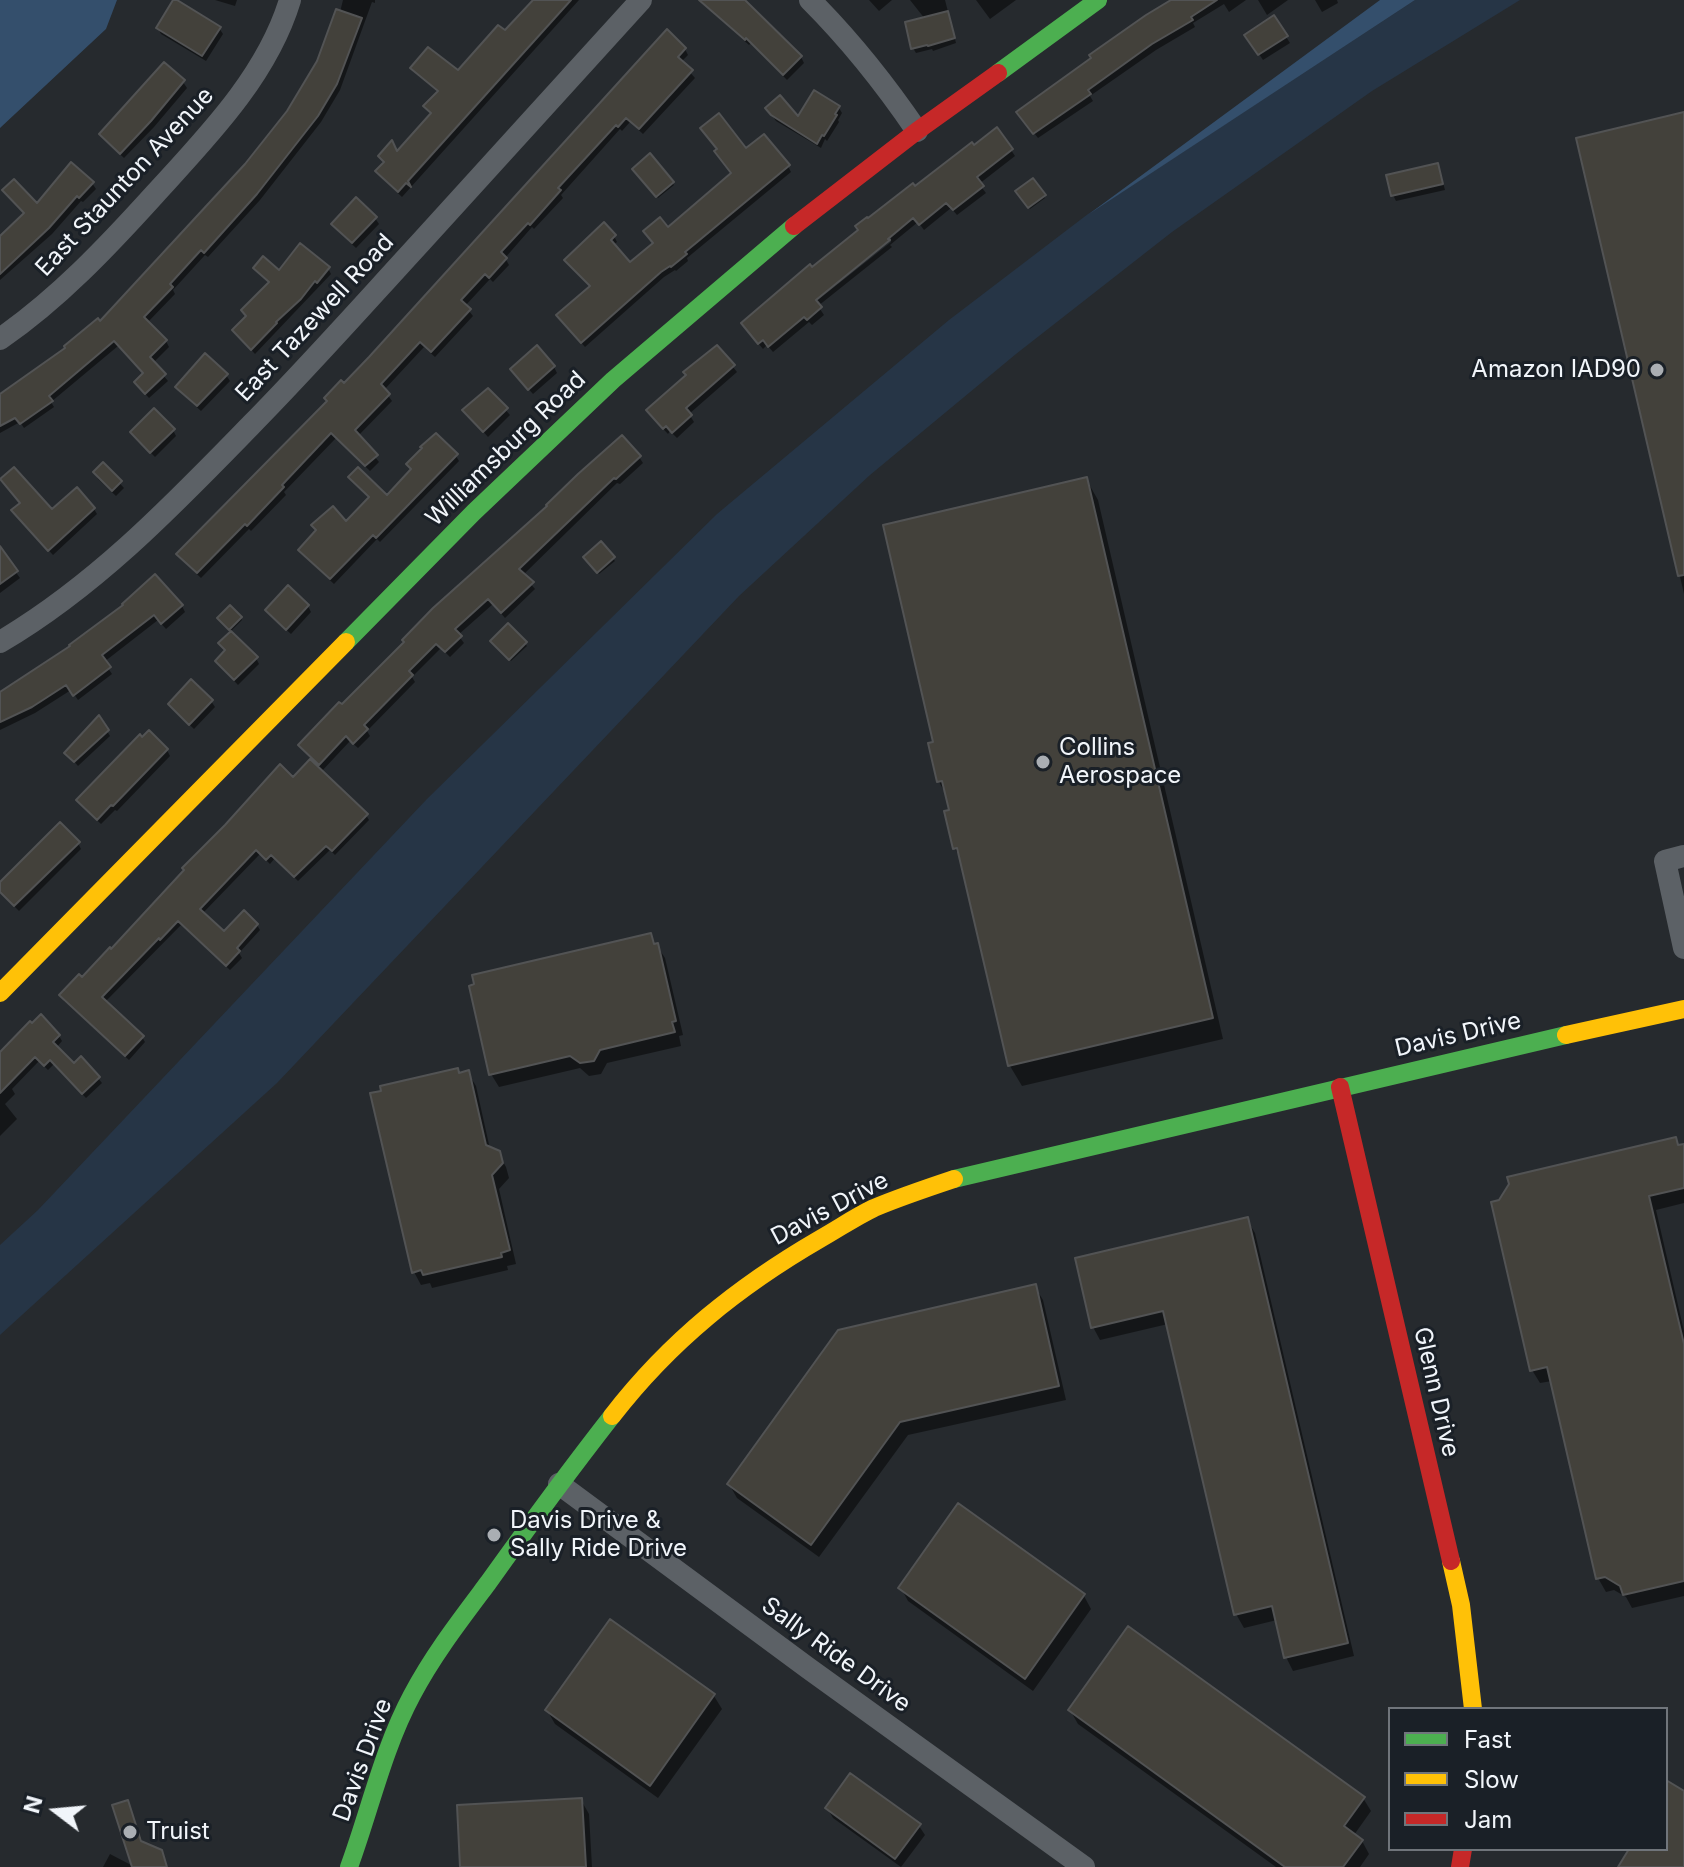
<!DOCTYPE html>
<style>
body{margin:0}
#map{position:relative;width:1684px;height:1867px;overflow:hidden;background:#262a2e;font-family:Inter,sans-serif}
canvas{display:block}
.legend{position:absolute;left:1388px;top:1707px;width:280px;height:144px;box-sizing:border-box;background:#1a2027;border:2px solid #70757b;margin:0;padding:10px 14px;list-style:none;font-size:24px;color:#f1f5fa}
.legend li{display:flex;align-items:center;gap:16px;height:40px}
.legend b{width:40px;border:2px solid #70757b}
.north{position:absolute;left:16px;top:1771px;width:80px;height:80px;-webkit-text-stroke:6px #1a2027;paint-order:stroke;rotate:286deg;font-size:22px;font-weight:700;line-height:32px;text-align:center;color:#f1f5fa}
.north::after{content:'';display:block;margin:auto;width:28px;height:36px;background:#f1f5fa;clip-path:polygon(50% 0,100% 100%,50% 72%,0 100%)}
</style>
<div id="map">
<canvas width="1684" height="1867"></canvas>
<ul class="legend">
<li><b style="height:10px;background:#4caf50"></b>Fast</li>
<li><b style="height:10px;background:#ffc107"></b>Slow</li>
<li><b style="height:10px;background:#c62828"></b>Jam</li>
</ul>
<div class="north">N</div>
</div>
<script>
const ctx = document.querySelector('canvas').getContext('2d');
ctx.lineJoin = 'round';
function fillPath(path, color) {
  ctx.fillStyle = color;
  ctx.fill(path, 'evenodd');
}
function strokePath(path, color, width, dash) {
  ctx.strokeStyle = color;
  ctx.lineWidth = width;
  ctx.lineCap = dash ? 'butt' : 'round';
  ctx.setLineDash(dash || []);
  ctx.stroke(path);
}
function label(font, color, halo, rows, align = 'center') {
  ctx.font = font + ' Inter,sans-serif';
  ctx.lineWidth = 6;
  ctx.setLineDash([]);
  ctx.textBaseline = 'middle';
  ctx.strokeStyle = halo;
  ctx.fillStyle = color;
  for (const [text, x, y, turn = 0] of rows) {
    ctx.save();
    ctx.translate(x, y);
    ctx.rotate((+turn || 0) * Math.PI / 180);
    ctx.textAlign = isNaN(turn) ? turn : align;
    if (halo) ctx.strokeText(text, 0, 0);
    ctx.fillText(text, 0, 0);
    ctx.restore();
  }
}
const green = new Path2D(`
 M1415 0H1520L1372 91 1172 232 1016 354 870 475 739 596 277 1083 0 1335V1245L38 1210 427 799 717 514 949 320 1088 214Z`);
const forest = new Path2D(`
 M0 0H117L106 29 0 128Z
 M1380 0H1415L1089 214Z`);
const shadow = new Path2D(`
 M215 0H237L235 6Z
 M343 0H375V3L372 2 340 90 321 122 260 200 208 257 205 255 173 290 175 294 147 323 166 341 169 347 153 363 168 381 149 398 140 388 145 375 118 346 51 402 54 407 24 428 20 422 0 433V396L100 324 246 165 288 112 319 62 340 12Z
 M536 0H579L402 197 381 177 377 171 385 163 380 156 397 154 432 115 426 107 439 93 416 74 413 68 458 72 505 33Z
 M701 0H742L801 57 804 63 787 80 751 43 749 45 704 5Z
 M869 0H892L879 11Z
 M910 0H945L956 43 933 51 932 49 916 53 913 48 925 19Z
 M976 0H1016L990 19Z
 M1175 0H1246L1229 12 1224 4 1193 23 1195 27 1156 50 1090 96 1093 101 1038 138 1022 118Z
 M1258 0H1288L1267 15Z
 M1315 0H1337L1338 3 1322 12Z
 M1274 18 1290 43 1263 60 1247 36Z
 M158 28H219L223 34 206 61 161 34Z
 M685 49 688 55 681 62 695 78 643 134 630 122 622 131 620 129 561 195 563 198 534 229 532 227 505 258 509 265 493 282 490 279 465 306 473 316 435 357 424 347 384 390 392 401 358 436 379 462 370 471 336 438 284 492 286 495 251 531 249 529 201 578 182 560 179 554 344 386Z
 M183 82 187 88 154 127 124 158 105 140 101 134Z
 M839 108 842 113 838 120 839 122 827 141 825 139 821 148 776 121 771 114 798 119Z
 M1684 114V594L1579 139Z
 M1011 150 1015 156 979 184 986 193 957 215 951 208 924 230 918 222 890 245 892 247 818 306 824 315 812 325 809 322 773 352 767 345 763 349 747 330 812 269 915 189ZM891 236V242L809 307 807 304Z
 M746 151 788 166 791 172 687 258 688 261 676 271 675 270 664 277 585 347 562 321 591 287 570 266 567 261 614 236 617 242 613 245 630 265 733 174Z
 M649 156 674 185 658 198 636 172Z
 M1437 165 1440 171 1445 190 1396 201 1393 195Z
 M1033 180 1045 198 1030 209 1018 191Z
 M92 183 96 189 83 202 81 201 52 234 0 280V239L25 215 4 191 37 206Z
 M375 218 379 224 356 248 337 230 334 224Z
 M256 268 280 273 328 268 331 274 255 354 234 331 247 317 270 283 259 274Z
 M717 347 737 372 689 414 694 422 677 438 670 431 668 434 652 417Z
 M554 367 557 373 533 394 516 375Z
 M226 375 230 381 201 411 181 393 177 387Z
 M488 390 510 415 488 437 465 411Z
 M173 430 176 436 155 457 136 438Z
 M456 456 459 461 380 542 377 539 334 584 304 556 300 550 345 524 370 498 351 478 387 498Z
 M639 457 643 463 620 484 617 483 523 575 535 589 505 618 493 604 458 635 464 643 450 657 441 648 412 677 415 682 367 731 370 736 358 748 350 741 321 772 366 815 369 820 335 855 330 850 298 881 275 858 270 864 260 854 202 914 224 934 257 925 260 930 239 953 242 958 230 970 181 925 105 1002 142 1037 145 1042 129 1060 64 1001 61 996 82 980 313 759 301 745 342 707 406 642Z
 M103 465 124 488 116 496 98 479 95 473Z
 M1086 479 1098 500 1223 1039 1022 1086 1010 1066 962 861 955 849 951 811 947 796 939 782 936 743Z
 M94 509 97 514 53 555 17 516Z
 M601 544 615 561 599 574 586 560Z
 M0 550 20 578 0 593Z
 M288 588 308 606 311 612 291 634 271 616 268 610Z
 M125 606H182L185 612 166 629 158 620 104 662 112 674 78 700 71 690 35 713 0 730V693L73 647Z
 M241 618 242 620 231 631 221 621Z
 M508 626 527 646 511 661 494 643Z
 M221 643 256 658 259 664 238 685 221 667 217 661 227 652Z
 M211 701 215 707 194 729 174 710 170 704Z
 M99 718 110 736 78 766 67 753Z
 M167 750 170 756 117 811 115 810 101 824 82 806 79 800Z
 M78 843 81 849 19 911 1 893 0 884Z
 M650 935 665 958 683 1035 679 1036 681 1046 607 1063 601 1074 589 1076 580 1068 499 1087 491 1074Z
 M59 1036 62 1041 56 1048 74 1065 98 1078 102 1083 86 1098 54 1064 48 1070 39 1061 12 1089 15 1094 5 1104 17 1119 0 1136V1061Z
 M468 1073 476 1086 490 1149 498 1153 506 1167 509 1178 499 1189 516 1264 507 1266 508 1270 432 1288 430 1283 421 1285 414 1272 459 1075Z
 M1675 1139 1680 1147 1684 1146V1203L1656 1210 1684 1331V1596L1632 1608 1626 1597 1614 1590 1606 1592 1598 1578 1552 1381 1540 1383 1532 1370Z
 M1247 1220 1255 1233 1354 1656 1293 1671 1286 1657 1277 1620 1244 1628 1236 1614 1168 1324 1100 1340 1093 1327Z
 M1035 1287 1043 1300 1066 1400 908 1435 819 1557 737 1498 729 1484Z
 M901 1588 1084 1596 1091 1609 1033 1691 908 1601Z
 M611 1622 714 1696 722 1709 658 1798 555 1724 547 1710Z
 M1070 1710 1363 1798 1371 1811 1354 1835 1362 1841 1369 1854 1360 1867H1276L1078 1724Z
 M581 1800 589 1814 592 1867H462Z
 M127 1803 132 1812 143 1843 161 1851 168 1867H103L110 1854 133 1866Z
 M827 1808 919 1826 925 1835 901 1867 833 1818Z`);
const building = new Path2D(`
 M173 0H177L221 27 202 56 156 28Z
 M533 0H571L408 181 411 187 406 183 398 192 375 171 384 162 378 156 392 140 397 151 431 113 423 106 438 91 410 68 428 47 458 70 498 25 505 30Z
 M699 0H745L802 56 783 75 746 38 745 40Z
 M1171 0H1217L1191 17 1193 20 1152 44 1088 90 1091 94 1033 134 1016 112 1091 58 1089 55 1146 15Z
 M336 9 362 18 337 84 318 116 257 194 204 253 201 250 170 284 173 287 144 317 167 340 150 357 166 374 145 394 134 382 143 373 114 341 49 396 53 401 20 424 15 418 0 426V394L65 348 64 346 98 318 100 321 245 164 287 111 317 61Z
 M948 11 955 38 928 46 927 45 911 49 905 22Z
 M1274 15 1288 36 1258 55 1244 35Z
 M667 29 686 48 678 57 693 70 639 129 626 118 618 127 616 125 558 188 561 190 530 225 528 223 501 252 507 258 489 278 485 274 461 300 471 309 431 352 420 342 381 384 390 394 355 430 378 455 365 466 331 433 282 485 284 487 247 526 245 524 197 573 176 554 327 401 324 398 341 380 344 383 369 357Z
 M164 62 185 80 151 121 120 154 99 134Z
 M814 90 840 106 835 114 837 115 824 136 822 135 817 144 771 115 765 108 780 95 798 116Z
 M1684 112V575L1678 576 1576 138Z
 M719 113 746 148 764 134 790 165 696 243 685 252 687 254 671 267 670 266 661 272 581 343 556 315 590 286 564 260 604 222 616 235 611 240 630 262 653 243 643 231 660 217 668 227 731 173 714 151 717 149 700 128Z
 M997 127 1013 149 977 177 984 186 953 210 946 203 919 225 913 218 888 239 890 240 816 300 822 307 807 320 804 317 768 347 763 340 758 344 741 323 810 264 812 267 858 230 855 226 867 217 868 218 913 183 915 186 972 142 974 145Z
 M650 153 674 182 656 197 632 169Z
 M71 162 94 182 79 198 77 196 49 228 0 274V236L24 213 2 190 14 179 37 203Z
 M1438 163 1443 184 1391 196 1386 175Z
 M1033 178 1046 195 1028 208 1015 191Z
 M356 197 377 217 352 243 331 224Z
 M300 243 330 267 317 283 315 281 301 299 276 322 277 323 251 350 232 330 246 316 241 310 269 282 253 268 263 256 279 270Z
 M537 345 555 366 528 390 510 369Z
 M717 345 735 365 686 408 692 415 672 433 666 426 663 429 646 410 686 375 683 372Z
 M205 353 228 374 197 406 175 387Z
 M488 388 508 408 483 432 462 410Z
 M154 408 175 429 150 453 130 432Z
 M436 433 458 454 376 538 373 535 330 579 298 550 316 530 311 525 333 506 346 521 369 497 348 477 358 467 387 495 411 469 406 464 422 448 420 447Z
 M622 435 641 456 616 479 614 478 519 569 534 582 501 613 488 599 455 629 462 636 445 652 436 644 409 671 413 675 364 725 368 729 353 744 346 736 319 765 298 745 339 702 342 704 404 642 402 640 433 608 547 506 546 505 578 474Z
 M103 462 122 481 112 491 93 472Z
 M14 467 52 509 77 487 95 508 48 551 11 510 20 503 0 479Z
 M1087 477 1213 1018 1008 1066 957 848 953 849 944 811 949 810 942 781 937 782 928 743 933 742 883 525Z
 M601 541 615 557 597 573 583 557Z
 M0 546 18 571 0 584Z
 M155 574 183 605 161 624 154 615 102 655 111 667 73 696 66 685 32 707 0 722V692L70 646 69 645 123 605 122 604Z
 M288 585 309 605 286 630 265 610Z
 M230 605 242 617 229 630 217 618Z
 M508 623 527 642 509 660 490 641Z
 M231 631 258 657 234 680 215 661 225 650 218 643Z
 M191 679 213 700 189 725 168 704Z
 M99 715 109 730 74 762 64 753Z
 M149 730 168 749 113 806 111 805 97 820 76 800 140 734 142 737Z
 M310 759 368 814 332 851 326 846 294 877 271 855 266 860 256 850 200 909 224 931 244 910 258 924 237 948 240 951 226 966 178 921 160 940 159 938 102 997 144 1036 125 1056 59 995 79 974 82 977 110 947 111 949 123 936 184 870 182 868 225 825 280 764 293 777Z
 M60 822 80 842 14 906 0 892V882Z
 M651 933 654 944 658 943 676 1021 672 1022 675 1032 600 1050 594 1061 580 1063 570 1056 489 1075 469 986 474 984 472 975Z
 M41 1014 60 1035 53 1042 74 1063 81 1056 100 1077 82 1094 50 1060 44 1066 35 1057 0 1093V1052L30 1021 32 1023Z
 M458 1068 459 1073 469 1070 486 1145 500 1151 503 1163 492 1175 510 1250 501 1253 502 1257 423 1275 421 1270 412 1273 370 1093 381 1091 380 1086Z
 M1676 1137 1678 1145 1684 1144V1188L1649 1196 1684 1344V1581L1623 1595 1620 1586 1605 1577 1596 1579 1547 1367 1530 1371 1491 1202 1499 1200 1509 1184 1507 1177Z
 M1248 1217 1348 1643 1284 1658 1272 1606 1234 1615 1163 1311 1091 1328 1075 1258Z
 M1036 1284 1059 1386 900 1422 811 1545 727 1484 838 1330Z
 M958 1503 1085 1594 1025 1679 898 1588Z
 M610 1619 715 1694 650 1786 545 1710Z
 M1128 1626 1365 1797 1344 1826 1363 1840 1343 1867H1285L1068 1710Z
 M850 1773 921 1824 895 1859 825 1808Z
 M1666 1780 1684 1791V1867H1618L1629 1849H1666Z
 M582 1798 586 1867H460L457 1805Z
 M128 1800 141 1841 162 1850 167 1867H132L112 1805Z`);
const street = new Path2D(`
 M810 0C850 40 885 84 917 131
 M0 339C59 298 107 247 155 194 207 137 267 76 290 0
 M0 642C97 585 174 504 252 424 310 365 365 303 421 242 494 161 568 81 641 0
 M1684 856 1665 861 1684 948
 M559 1484 808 1668 1084 1867`);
const fast = new Path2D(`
 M998 73 1098 0
 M346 642 474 512 613 380 794 226
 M954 1179 1566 1035
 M349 1867C370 1810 383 1749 412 1695 433 1655 461 1619 488 1583 528 1527 569 1471 612 1416`);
const slow = new Path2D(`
 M0 993 346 642
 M1566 1035 1684 1009
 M612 1416C670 1341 739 1286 820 1239 838 1229 855 1217 874 1208 900 1197 927 1188 954 1179
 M1451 1561 1461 1605 1473 1709`);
const jam = new Path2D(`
 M794 226 917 131 998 73
 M1340 1087 1451 1561
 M1460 1867 1463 1849`);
const markers = [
 [1657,370,8,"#aaaeb3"],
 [1043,762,8,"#aaaeb3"],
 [494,1535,8,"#aaaeb3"],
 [130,1832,8,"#aaaeb3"]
];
const streetNames = [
 ["East Staunton Avenue",125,182,-47],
 ["East Tazewell Road",315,318,-47],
 ["Williamsburg Road",506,449,-44],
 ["Davis Drive",1458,1035,-13],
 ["Davis Drive",830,1209,-28],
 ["Glenn Drive",1436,1392,77],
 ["Sally Ride Drive",836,1655,36],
 ["Davis Drive",363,1760,-70]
];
const poiNames = [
 ["Amazon IAD90",1641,370,"right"],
 ["Collins",1059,748],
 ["Aerospace",1059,776],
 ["Davis Drive &",510,1521],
 ["Sally Ride Drive",510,1549],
 ["Truist",146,1832]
];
fillPath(green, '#263546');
fillPath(forest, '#344f6c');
fillPath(shadow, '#0007');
fillPath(building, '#43413b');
strokePath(building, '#525354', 2);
strokePath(street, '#5c6166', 22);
strokePath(fast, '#4caf50', 18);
strokePath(slow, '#ffc107', 18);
strokePath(jam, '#c62828', 18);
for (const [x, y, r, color] of markers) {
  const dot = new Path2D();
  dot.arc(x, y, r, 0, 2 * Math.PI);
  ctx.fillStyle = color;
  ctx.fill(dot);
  strokePath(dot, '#1a2027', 3);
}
label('24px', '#f1f5fa', '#1a2027', streetNames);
label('24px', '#f1f5fa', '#1a2027', poiNames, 'left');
</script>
